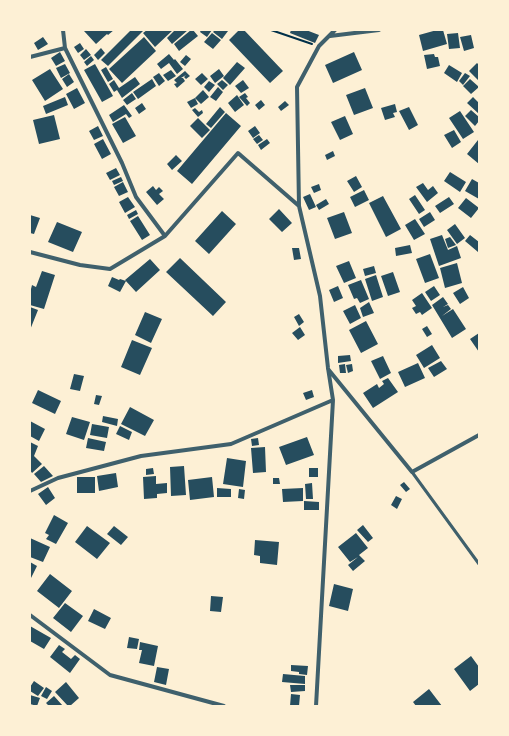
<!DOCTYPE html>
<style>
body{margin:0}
#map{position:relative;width:509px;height:736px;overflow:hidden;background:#fdf0d5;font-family:"Exo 2",sans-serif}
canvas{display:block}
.frame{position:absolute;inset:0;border:31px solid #fdf0d5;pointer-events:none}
</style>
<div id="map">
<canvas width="509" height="736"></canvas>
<div class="frame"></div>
</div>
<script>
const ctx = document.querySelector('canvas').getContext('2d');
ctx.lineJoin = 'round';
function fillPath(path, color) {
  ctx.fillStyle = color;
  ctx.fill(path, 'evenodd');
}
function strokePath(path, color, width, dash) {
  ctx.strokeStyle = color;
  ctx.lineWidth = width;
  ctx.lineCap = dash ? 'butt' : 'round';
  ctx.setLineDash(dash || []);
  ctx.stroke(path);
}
const building = new Path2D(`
 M85 30H114L108 35 107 34 96 44 84 31Z
 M131 30H144L108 66 101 60Z
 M147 30H173L155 47 143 33Z
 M175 30H188L172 44 167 38Z
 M191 30H193L198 36 179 51 174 44Z
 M201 30H212L207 37 200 32Z
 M215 30H227L228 31 222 39 213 32Z
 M239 30H244L283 71 270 83 229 40Z
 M291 30H306L319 35 315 43 290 33Z
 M437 30H443L447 44 423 51 419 35Z
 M212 33 221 40 213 49 204 42Z
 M458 33 460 48 449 49 447 34Z
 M471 35 474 48 464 51 460 37Z
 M43 37 48 44 38 50 34 43Z
 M144 37 156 51 122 83 109 69Z
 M80 43 84 49 78 53 74 47Z
 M101 48 105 53 98 60 94 55Z
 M86 49 91 55 84 60 80 55Z
 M60 52 65 61 56 66 51 58Z
 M354 52 362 70 333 83 325 65Z
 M169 54 174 60 175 59 183 69 177 74 169 63 161 69 157 64Z
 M434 54 435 57H438L440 66 427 69 424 55Z
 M186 55 191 59 185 66 180 62Z
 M91 56 94 60 87 66 84 62Z
 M237 62 245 68 230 85 223 78Z
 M477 63 479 65V81L469 71Z
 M65 64 70 73 61 78 56 68Z
 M95 64 113 96 102 102 84 70Z
 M449 65 462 73 457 82 444 73Z
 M106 67 113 79 108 82 101 70Z
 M50 69 63 89 45 101 32 80Z
 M219 69 224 76 215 83 210 76Z
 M171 70 176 76 168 81 163 75Z
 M185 71 190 76 186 79 184 77 186 75 181 78H183L185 81 177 88 174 84 177 83 174 80Z
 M159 73 165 81 159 86 153 77Z
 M202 73 208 79 201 85 195 79Z
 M465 73 470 76 463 85 459 81Z
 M69 74 74 82 67 87 62 79Z
 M135 77 140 84 122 98 117 90 114 92 109 84 114 80 119 88Z
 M152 79 156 86 138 99 133 92Z
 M470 79 479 87 471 94 463 86Z
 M222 80 228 85 223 90 217 84Z
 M243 80 249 88 241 93 235 86Z
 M209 81 215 85 209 92 204 87Z
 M218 87 223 92 216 101 210 97Z
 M77 88 85 103 74 109 66 94Z
 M365 88 373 108 354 115 346 95Z
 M203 90 209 97 201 104 195 98Z
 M132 93 136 99 127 105 123 100Z
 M245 93 248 97 246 98 250 103 247 106 239 97Z
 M237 95 244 105 235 112 228 103Z
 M65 97 68 105 46 114 43 106Z
 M473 97 479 103V114L467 103Z
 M195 98 198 104 191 108 187 102Z
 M261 100 265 105 259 110 255 105Z
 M285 101 289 105 281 111 278 107Z
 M142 103 146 109 139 114 135 108Z
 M395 104 397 112 393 113 395 117 385 120 381 108Z
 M124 105 132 116 129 118 126 114 113 122 109 115Z
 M220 107 225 112 211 128 206 124Z
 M409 107 418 125 409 130 399 111Z
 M195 108 199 112 202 110 203 113 198 117 192 110Z
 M471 110 479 117V121L475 126 465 116Z
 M460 111 474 132 463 139 449 118Z
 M226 113 241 126 192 184 177 171Z
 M54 115 60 139 39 144 33 120Z
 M345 116 353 134 340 140 331 122Z
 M125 117 136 136 123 143 112 124Z
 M198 118 210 130 202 138 190 126Z
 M98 126 103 136 94 140 89 131Z
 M255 126 260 133 253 138 248 131Z
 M454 130 461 142 452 148 444 135Z
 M259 135 263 140 257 144 253 139Z
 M103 139 111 154 102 159 94 144Z
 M267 139 270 143 261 150 258 145Z
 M478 140 479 141V164L467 154Z
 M333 151 335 156 327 160 325 155Z
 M176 155 182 161 172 170 167 164Z
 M116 168 120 175 110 180 106 173Z
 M450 172 466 182 460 192 444 181Z
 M356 176 362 187 354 192 347 181Z
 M121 177 123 181 114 185 112 181Z
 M472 179 479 183V199L465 191Z
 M123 182 128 192 119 196 114 187Z
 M423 183 428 190 433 186 438 193 427 202 416 187Z
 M319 184 321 190 314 193 311 187Z
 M153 186 156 190 159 187 163 191 159 194 164 199 157 205 146 192Z
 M364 190 369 200 355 207 350 197Z
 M310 194 316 207 309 210 303 197Z
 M415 195 425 210 419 214 409 199Z
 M383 196 401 229 386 237 369 203Z
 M128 197 135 207 125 213 119 202Z
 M449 197 454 204 440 213 435 206Z
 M466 198 479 208 471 218 458 208Z
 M326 199 329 204 319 210 316 205Z
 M279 209 292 223 282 232 269 219Z
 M136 210 138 214 129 219 127 215Z
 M222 211 236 224 209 254 195 241Z
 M344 212 352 233 335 239 327 218Z
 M430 212 435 220 424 227 419 219Z
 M30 215 40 218 34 234 30 233Z
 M138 216 150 235 142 240 130 221Z
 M415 219 425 234 414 240 405 225Z
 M57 222 82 232 73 252 48 242Z
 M455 224 465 238 457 244 447 230Z
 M442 235 448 250 457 246 461 258 439 266 430 239Z
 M470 235 479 242 478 252 465 241Z
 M450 237 456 245 448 248 445 239Z
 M410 245 412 253 396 256 395 248Z
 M292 248H299L301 259 294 260Z
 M430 254 439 278 425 283 416 259Z
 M180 258 226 302 213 316 166 272Z
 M150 259 160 270 136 292 125 280Z
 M349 261 356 278 344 283 336 266Z
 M457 263 462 283 445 288 440 268Z
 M374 266 376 273 365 276 363 269Z
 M42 271 55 275 44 309 30 305V293L32 285 36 287Z
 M393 272 400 292 388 296 381 276Z
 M376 275 383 297 372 301 365 279Z
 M112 277 119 280 120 279 126 281 120 292 108 286Z
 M361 280 369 299 360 303 357 298 354 299 348 285Z
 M338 286 343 298 334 302 329 290Z
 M434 286 440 295 431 301 425 292Z
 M463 287 469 298 460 304 453 293Z
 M422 293 432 308 422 315 420 312 416 314 412 308 416 306 412 300Z
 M443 297 448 304 443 307 448 305 451 309 442 316 453 309 466 329 452 338 432 305Z
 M369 302 374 313 363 317 360 308Z
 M355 305 361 318 350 324 343 311Z
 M30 307 38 310 30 330Z
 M145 312 162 319 151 343 135 335Z
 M299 314 304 322 299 326 294 317Z
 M366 321 378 344 361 353 349 330Z
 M427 326 432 334 427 337 422 329Z
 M300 327 305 335 298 340 292 333Z
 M479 333V352L470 339Z
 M132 340 152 348 140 375 121 367Z
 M432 345 440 358 424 368 416 355Z
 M350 355 351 361 338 363V356Z
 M383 356 391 373 380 379 371 361Z
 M441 361 447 369 434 377 428 368Z
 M418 363 425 378 405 387 398 372Z
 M345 364 346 373H340L339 365Z
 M352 364 353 371 348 373 346 365Z
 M74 374 84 376 80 391 70 389Z
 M388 378 398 392 373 408 363 393 377 384 379 388 384 384 382 381Z
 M38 390 61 401 55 414 32 403Z
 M312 390 314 397 306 400 303 393Z
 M96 395 102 396 99 405 94 404Z
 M130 407 154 420 145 436 121 424Z
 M103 416 118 419 117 426 102 422Z
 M72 417 90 422 84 440 66 434Z
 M30 421 45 429 39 441 30 436Z
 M92 424 109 427 107 438 90 435Z
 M120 426 132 432 129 440 116 434Z
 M307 437 314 455 286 465 279 447Z
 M88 438 106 442 104 451 86 448Z
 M258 438 259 445 252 446 251 439Z
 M30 442 38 446 34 456 42 464 32 473 30 470Z
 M265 447 266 472 253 473 251 448Z
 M227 458 246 461 243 487 223 484Z
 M44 466 53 476 41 482 34 474Z
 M184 466 186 495 171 496 170 467Z
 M153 468 154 474 146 475V469Z
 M309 468H318V477H309Z
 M116 473 118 487 99 491 97 476Z
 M156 476V484L167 483V493L157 494V498L144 499 143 477Z
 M77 477H95V493H77Z
 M212 477 214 497 190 500 188 480Z
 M273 478H279L280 484H273Z
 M404 482 410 489 406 492 400 485Z
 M312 483 313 499H306L305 484Z
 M48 487 55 498 46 505 38 494Z
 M217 488 231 489V497H217Z
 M303 488V501L283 502 282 489Z
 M239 489 245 490 244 499 238 498Z
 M396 496 402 499 397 509 391 505Z
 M304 501 319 502V510H304Z
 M54 515 68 523 56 544 46 539 49 535 45 533Z
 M363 525 373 538 368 542 357 530Z
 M87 526 110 543 97 559 75 542Z
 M114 526 128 537 121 545 107 534Z
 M356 533 368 548 359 555 365 561 353 571 348 565 358 557 350 562 338 547Z
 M30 538 50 547 43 562 30 557Z
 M255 540 279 542 277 565 260 563V556L254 555Z
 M30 562 37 566 30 580Z
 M50 574 72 591 59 608 37 591Z
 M334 584 353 589 348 611 329 606Z
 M211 596 223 597 221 612 210 611Z
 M65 603 83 616 71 632 53 618Z
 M94 609 111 618 105 629 88 621Z
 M30 626 51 638 44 649 30 641Z
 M129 637 139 639 137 649 127 648Z
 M140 642 158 646 154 666 139 663 142 650H139Z
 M59 645 65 649 62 652 71 659 75 655 80 659 70 673 50 657Z
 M471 656 479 667V684L470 691 454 669Z
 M291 665 308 666 307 675 299 674V672L291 671Z
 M157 667 169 669 166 685 154 682Z
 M283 674 305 676V684L282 682Z
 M34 681 44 688 38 696 30 691V687Z
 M66 682 79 698 70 706H68L55 692Z
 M290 685H305V691L291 692Z
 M46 687 52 691 47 699 41 696Z
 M429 689 442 706H416L413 702Z
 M291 694 300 695 299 706H290Z
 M30 695 40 698 37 706 30 704Z
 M54 696 63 706H49L46 703Z`);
const path = new Path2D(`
 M271 30 312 44`);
const service = new Path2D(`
 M412 472 479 564`);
const minor = new Path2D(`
 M63 30 65 48 122 163 136 197 165 236
 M330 36 379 30
 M30 57 65 48
 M30 252 80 265 110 269 165 236 238 153 299 206
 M328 369 412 472 479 435
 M30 491 58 478 141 456 231 444 333 400
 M30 615 110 675 224 706
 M316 706 333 400 328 368 320 296 299 206 297 87 319 46 335 30`);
fillPath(building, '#264d5e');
strokePath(path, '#003049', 2);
strokePath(service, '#3f606c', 3);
strokePath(minor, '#3f606c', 4);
</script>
